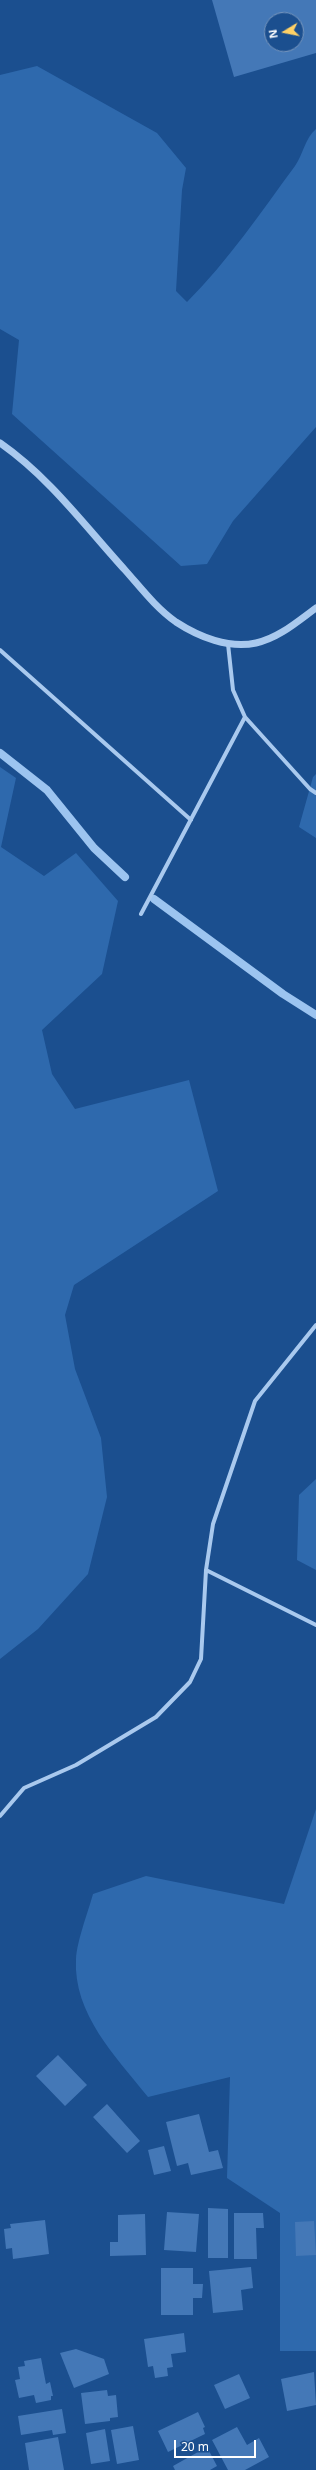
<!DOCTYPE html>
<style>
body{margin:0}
#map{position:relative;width:316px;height:2470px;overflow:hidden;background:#1b4f8f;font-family:"Noto Sans",sans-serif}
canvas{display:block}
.north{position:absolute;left:264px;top:12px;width:40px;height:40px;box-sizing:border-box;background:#1b4f8f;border:1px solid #7695bc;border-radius:50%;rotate:260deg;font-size:11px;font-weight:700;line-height:16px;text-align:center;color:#fff}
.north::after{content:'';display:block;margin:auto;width:14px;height:18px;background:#ffd166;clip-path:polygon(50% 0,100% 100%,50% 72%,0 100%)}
.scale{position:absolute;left:174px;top:2440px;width:82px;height:18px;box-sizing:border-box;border:2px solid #fff;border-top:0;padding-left:5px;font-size:12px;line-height:14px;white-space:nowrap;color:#fff;-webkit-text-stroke:3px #1b4f8f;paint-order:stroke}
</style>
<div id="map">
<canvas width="316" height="2470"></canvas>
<div class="north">N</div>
<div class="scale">20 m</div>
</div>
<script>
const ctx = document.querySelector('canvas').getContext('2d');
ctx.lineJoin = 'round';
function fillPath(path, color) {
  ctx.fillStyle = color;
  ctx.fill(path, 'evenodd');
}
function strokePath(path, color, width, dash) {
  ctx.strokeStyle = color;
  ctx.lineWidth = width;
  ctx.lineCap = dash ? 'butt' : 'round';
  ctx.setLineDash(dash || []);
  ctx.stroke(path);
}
const green = new Path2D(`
 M37 66 157 133 186 168 182 190 176 291 187 302C228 261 261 212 295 166 303 155 305 138 316 129V427L233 521 207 564 181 566 12 414 19 340 0 329V75Z
 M0 767 16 778 1 847 44 876 76 853 118 901 102 974 42 1030 52 1074 75 1109 189 1080 218 1191 74 1285 65 1315 75 1369 101 1438 107 1497 88 1574 38 1629 0 1659Z
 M316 774V838L299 827 313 777Z
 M316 1479V1570L297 1560 299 1495Z
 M316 1809V2351H280V2213L227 2178 230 2077 148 2097C116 2057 73 2014 76 1959 77 1941 88 1912 93 1894L146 1876 284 1904Z`);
const stream = new Path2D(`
 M0 753 47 790 94 848 125 877
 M154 899 283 994 316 1015`);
const building = new Path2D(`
 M212 0H316V53L234 77ZM272 20H296V44H272Z
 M58 2055 87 2085 65 2106 36 2076Z
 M107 2104 140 2141 127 2153 93 2117Z
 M199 2114 209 2152 218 2150 223 2168 191 2175 188 2163 177 2166 166 2122Z
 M164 2146 171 2171 154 2175 148 2150Z
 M208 2208 228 2209V2258H208Z
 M167 2212 199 2214 196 2252 164 2250Z
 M234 2213H263L264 2228H256L257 2259H234Z
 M145 2214 146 2255 110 2256V2242H118V2215Z
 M45 2220 49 2254 13 2259 12 2248 6 2249 4 2229 11 2228 10 2224Z
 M314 2221 316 2255 296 2256 295 2222Z
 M251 2267 253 2288 241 2290 243 2310 213 2313 209 2271Z
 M161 2268H193V2284H203L202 2298H193V2315H161Z
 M184 2333 186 2352 171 2354 173 2367 167 2368 168 2376 155 2378 153 2366 148 2367 144 2339Z
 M76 2349 104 2359 109 2374 74 2388 60 2353Z
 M41 2358 46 2384 50 2382 53 2396H51V2400L36 2403 34 2395 19 2398 15 2380 20 2379 18 2367 25 2366 24 2361Z
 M314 2372 316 2405 287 2411 281 2379Z
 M239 2374 250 2398 225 2409 214 2385Z
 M107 2390 108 2396 116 2395 118 2417 110 2418V2421L85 2424 81 2393Z
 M62 2409 66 2433 53 2435 52 2430 21 2435 18 2416Z
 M198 2412 205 2427 203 2428 205 2434 168 2452 158 2431Z
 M133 2426 139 2460 117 2464 111 2430Z
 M237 2427 247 2445 259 2438 269 2457 245 2470H228L212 2440Z
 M105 2429 110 2461 91 2464 86 2433Z
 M58 2437 64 2470H29L25 2443Z
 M207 2447 217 2466 210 2470H175L173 2466Z`);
const minor = new Path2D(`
 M228 644 233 690 245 717 310 789 316 793
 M0 650 191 820
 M141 914 245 717
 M206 1570 316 1625
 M0 1816 24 1788 76 1765 156 1717 190 1682 201 1659 206 1570 213 1524 255 1401 316 1325`);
const tertiary = new Path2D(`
 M0 443C49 477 85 526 125 570 141 588 156 608 176 622 199 637 229 649 256 643 279 638 298 621 316 608`);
fillPath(green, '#2e69ad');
strokePath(stream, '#9cc4f0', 8);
fillPath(building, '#4478b7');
strokePath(minor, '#a9c9ee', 4);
strokePath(tertiary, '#a9c9ee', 7);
</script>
